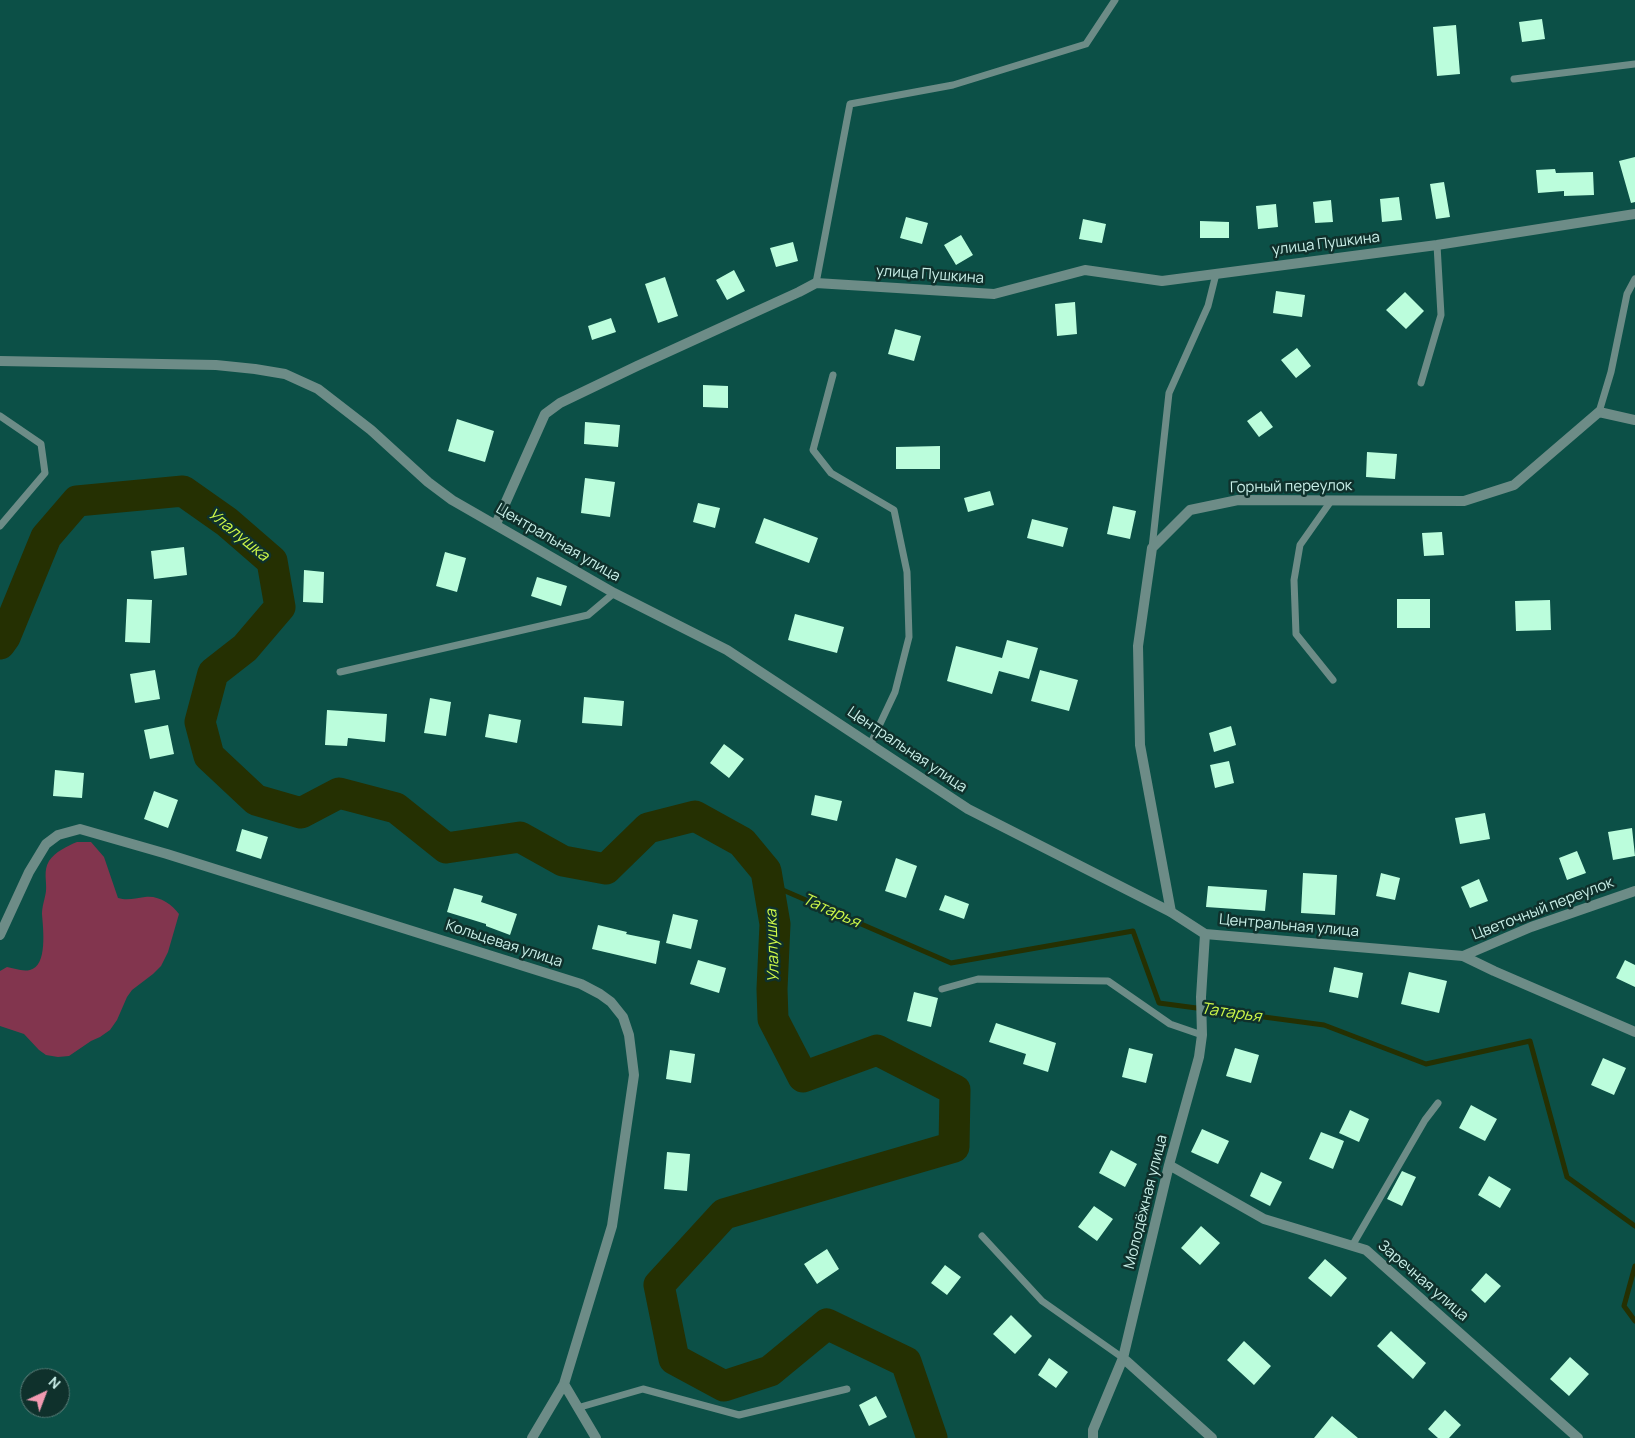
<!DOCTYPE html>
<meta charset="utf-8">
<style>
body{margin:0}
#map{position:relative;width:1635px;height:1438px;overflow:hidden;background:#0c5047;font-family:Manrope,sans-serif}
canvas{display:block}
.north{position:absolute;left:20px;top:1368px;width:50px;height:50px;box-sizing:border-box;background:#0f312c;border:1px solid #5a7d78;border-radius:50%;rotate:43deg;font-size:14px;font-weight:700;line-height:20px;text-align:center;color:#caf0e9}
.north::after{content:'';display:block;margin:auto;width:18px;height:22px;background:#f19ab1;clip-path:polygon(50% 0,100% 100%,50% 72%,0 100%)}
</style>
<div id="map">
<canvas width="1635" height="1438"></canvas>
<div class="north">N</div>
</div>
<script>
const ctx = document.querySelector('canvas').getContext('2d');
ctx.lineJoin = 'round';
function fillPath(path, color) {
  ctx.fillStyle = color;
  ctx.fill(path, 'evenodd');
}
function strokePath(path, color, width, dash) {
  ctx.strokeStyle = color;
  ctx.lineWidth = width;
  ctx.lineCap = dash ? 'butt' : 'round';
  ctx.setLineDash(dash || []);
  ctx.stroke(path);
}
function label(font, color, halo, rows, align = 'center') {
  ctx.font = font + ' Manrope,sans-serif';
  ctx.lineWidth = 5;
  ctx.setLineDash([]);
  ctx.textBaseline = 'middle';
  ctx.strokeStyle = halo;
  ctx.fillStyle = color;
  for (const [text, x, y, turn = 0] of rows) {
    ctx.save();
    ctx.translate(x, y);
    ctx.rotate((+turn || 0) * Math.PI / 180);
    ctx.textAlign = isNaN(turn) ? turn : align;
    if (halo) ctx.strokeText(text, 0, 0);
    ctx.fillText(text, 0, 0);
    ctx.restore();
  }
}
const green = new Path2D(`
 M77 842H91L104 857 118 898C128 901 135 898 145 897 158 895 172 904 179 914L168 952 161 966 153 974 132 990 127 997 117 1020 110 1030 100 1037 91 1041 69 1056 58 1057 46 1055 39 1050 24 1034 0 1026V971L7 967C14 968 22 972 30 970 48 966 43 928 42 914 42 906 45 899 46 891 47 881 43 871 49 861 55 852 67 846 77 842Z`);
const stream = new Path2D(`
 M769 884 951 963 1133 931 1159 1003 1324 1025 1426 1064 1530 1041 1567 1177 1635 1226
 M1635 1266 1624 1306 1635 1321`);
const river = new Path2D(`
 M0 644 5 637 46 537 77 501 183 491 227 522 272 561 280 607 245 648 213 673 200 722 209 756 256 800 301 813 339 793 396 808 446 848 520 837 563 861 606 869 648 828 695 816 742 842 766 871 775 924 772 989 773 1019 803 1077 877 1050 955 1090 954 1147 724 1214 659 1285 674 1359 724 1386 770 1371 827 1324 906 1362 932 1438`);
const building = new Path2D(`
 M1542 19 1545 39 1522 42 1519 22Z
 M1456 25 1460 74 1437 76 1433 27Z
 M1635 157V202L1631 203 1619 161Z
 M1555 169 1556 173 1593 172 1594 195 1564 196V191L1538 193 1536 170Z
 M1444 182 1450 217 1436 219 1430 184Z
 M1399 197 1402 220 1382 222 1380 199Z
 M1331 200 1333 222 1315 223 1313 202Z
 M1276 204 1278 227 1258 229 1256 206Z
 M906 217 928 223 922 244 900 238Z
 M1083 219 1106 224 1102 243 1079 239Z
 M1200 221 1229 222V238H1200Z
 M961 235 973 255 956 265 944 245Z
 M793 242 798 261 776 267 770 248Z
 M734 270 745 291 727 300 716 280Z
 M665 277 678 316 658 323 645 284Z
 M1276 291 1305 295 1302 317 1273 313Z
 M1405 292 1424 311 1406 329 1386 310Z
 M1075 302 1077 334 1057 336 1055 304Z
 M611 318 616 332 592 340 588 326Z
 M895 329 921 336 914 361 888 354Z
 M1297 348 1311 366 1296 378 1281 360Z
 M703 385 728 386V408L703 407Z
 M1261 411 1273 427 1259 437 1247 421Z
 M457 419 494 431 485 462 448 451Z
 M585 422 620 425 618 447 584 444Z
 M940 446V469H896V447Z
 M1367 452 1397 454 1395 479 1366 477Z
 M585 478 615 482 610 517 581 513Z
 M990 491 994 505 968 512 964 498Z
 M698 503 720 508 715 528 693 522Z
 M1113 506 1136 511 1130 539 1107 534Z
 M764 518 818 538 809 563 755 543Z
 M1032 519 1068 528 1063 547 1027 538Z
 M1442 532 1444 555 1424 556 1422 533Z
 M184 547 187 575 154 579 151 551Z
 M445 552 466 558 457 592 436 586Z
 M304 570 324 572 323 603 303 602Z
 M537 577 567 586 561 606 531 596Z
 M127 599 152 600 150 643 125 642Z
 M1397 599H1430V628H1397Z
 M1550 600 1551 630 1516 631 1515 601Z
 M795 614 844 627 837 653 788 640Z
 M1007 640 1038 648 1029 679 999 671 992 694 947 681 956 646 1002 658Z
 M155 670 160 699 135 703 130 674Z
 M1040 670 1078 680 1069 711 1031 701Z
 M584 697 624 701 622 726 582 723Z
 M430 698 451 702 446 736 424 733Z
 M327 710 387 714 385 742 348 738 347 746 325 745Z
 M489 714 521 720 517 743 485 737Z
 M168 725 174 754 150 759 144 730Z
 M1231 726 1236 745 1214 752 1209 733Z
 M724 744 744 759 729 778 710 763Z
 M1229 761 1234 783 1215 788 1210 765Z
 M55 770 84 773 82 798 53 796Z
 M154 791 178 800 168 828 144 819Z
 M815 795 842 801 837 821 811 815Z
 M1485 813 1490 839 1460 844 1455 818Z
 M1632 828 1635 856 1613 860 1608 832Z
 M242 829 268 837 261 859 236 851Z
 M1577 851 1586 873 1567 880 1559 858Z
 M896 858 917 866 906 898 885 891Z
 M1303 873 1337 875 1335 915 1301 913Z
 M1381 873 1400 878 1395 900 1376 896Z
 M1479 879 1488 901 1470 908 1461 887Z
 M1208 886 1267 890 1265 911 1206 907Z
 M454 888 483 896 481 902 517 914 510 935 486 926V924L447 912Z
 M945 895 969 904 964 919 939 910Z
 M673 914 698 920 691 949 666 943Z
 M598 925 627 932 626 934 660 941 656 964 592 949Z
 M698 960 726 968 719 993 690 984Z
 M1625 960 1635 965V987L1616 978Z
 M1334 967 1363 973 1358 998 1329 992Z
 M1409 972 1447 981 1439 1013 1401 1004Z
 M914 992 938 998 931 1027 907 1021Z
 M996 1023 1056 1043 1048 1072 1023 1064 1026 1054 989 1042Z
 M1129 1048 1153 1054 1146 1083 1122 1077Z
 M1235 1048 1259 1055 1251 1083 1226 1076Z
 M670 1050 695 1054 691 1083 666 1079Z
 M1603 1058 1626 1068 1614 1095 1591 1085Z
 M1471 1105 1497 1119 1485 1141 1459 1128Z
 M1350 1110 1369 1119 1359 1142 1339 1133Z
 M1202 1129 1229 1141 1218 1164 1191 1152Z
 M1321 1132 1344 1141 1333 1169 1309 1159Z
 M1111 1150 1137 1164 1125 1187 1099 1173Z
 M667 1152 690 1154 687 1191 664 1189Z
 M1402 1171 1416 1177 1402 1206 1387 1199Z
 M1261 1172 1282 1182 1270 1206 1250 1196Z
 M1489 1176 1511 1189 1500 1208 1478 1195Z
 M1094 1206 1113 1219 1097 1241 1078 1227Z
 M1201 1226 1220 1243 1200 1265 1181 1248Z
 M827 1249 839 1269 817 1284 804 1264Z
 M1325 1259 1347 1278 1331 1297 1308 1278Z
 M945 1265 961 1277 947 1295 931 1283Z
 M1486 1273 1501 1286 1485 1303 1471 1290Z
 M1011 1315 1032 1336 1015 1354 993 1334Z
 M1391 1331 1426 1363 1413 1379 1377 1346Z
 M1244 1341 1271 1366 1254 1385 1227 1360Z
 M1570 1357 1589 1374 1569 1396 1550 1379Z
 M1049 1358 1068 1372 1056 1388 1038 1375Z
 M876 1396 887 1417 869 1426 859 1405Z
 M1445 1410 1461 1425 1449 1438H1438L1428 1429Z
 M1332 1416 1358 1438H1314Z`);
const service = new Path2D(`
 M1514 79 1635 64
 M816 283 850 104 953 85 1086 44 1115 0
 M833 375 813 450 831 473 894 510 907 572 909 637 895 692 871 743
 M1421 383 1441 315 1437 245
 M1599 412 1611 372 1627 294 1635 279
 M0 416 41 444 45 473 0 526
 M1331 501 1300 545 1294 580 1296 634 1333 680
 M1152 548 1169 393 1208 306 1216 274
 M340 672 588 615 614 593
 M942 989 978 979 1108 981 1170 1024 1202 1035
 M982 1236 1042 1301 1123 1358
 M1352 1246 1425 1120 1438 1103
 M577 1408 643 1389 739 1415 847 1389`);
const minor = new Path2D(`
 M496 524 545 414 560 403 637 366 799 292 816 283 994 294 1085 270 1162 281 1437 245 1635 214
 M1171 912 1140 745 1138 646 1152 548 1190 510 1238 500 1464 501 1514 485 1599 412 1635 420
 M1205 934 1201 997 1202 1035 1199 1057 1169 1165 1123 1358 1212 1438
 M0 935 29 872 46 844 58 835 80 829 167 854 581 984 600 994 611 1002 623 1017 629 1035 634 1075 612 1226 564 1384 596 1438
 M1463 956 1531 927 1635 891
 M1169 1165 1264 1219 1366 1250 1578 1438
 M532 1438 564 1384
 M1093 1438V1430L1123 1358`);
const tertiary = new Path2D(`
 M0 361 216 365 255 369 285 374 318 389 371 430 428 482 452 500 614 593 727 650 968 809 1171 912 1205 934 1463 956 1494 971 1635 1032`);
const streetNames = [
 ["улица Пушкина",1326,244,-7],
 ["улица Пушкина",930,275,4],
 ["Горный переулок",1291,487,-1],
 ["Центральная улица",558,543,30],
 ["Центральная улица",907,750,34],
 ["Цветочный переулок",1543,909,-21],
 ["Центральная улица",1289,926,5],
 ["Кольцевая улица",504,944,18],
 ["Молодёжная улица",1146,1202,-76],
 ["Заречная улица",1423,1281,41]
];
const waterNames = [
 ["Улалушка",238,535,39],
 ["Татарья",831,911,24],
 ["Улалушка",773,946,-92],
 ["Татарья",1231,1013,8]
];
fillPath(green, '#82354e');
strokePath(stream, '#253002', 5);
strokePath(river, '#253002', 31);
fillPath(building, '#bbfddc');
strokePath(service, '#6d8c87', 7);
strokePath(minor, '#6d8c87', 10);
strokePath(tertiary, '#6d8c87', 10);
label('15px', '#caf0e9', '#0f312c', streetNames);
label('italic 16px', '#cef849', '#0f312c', waterNames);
</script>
